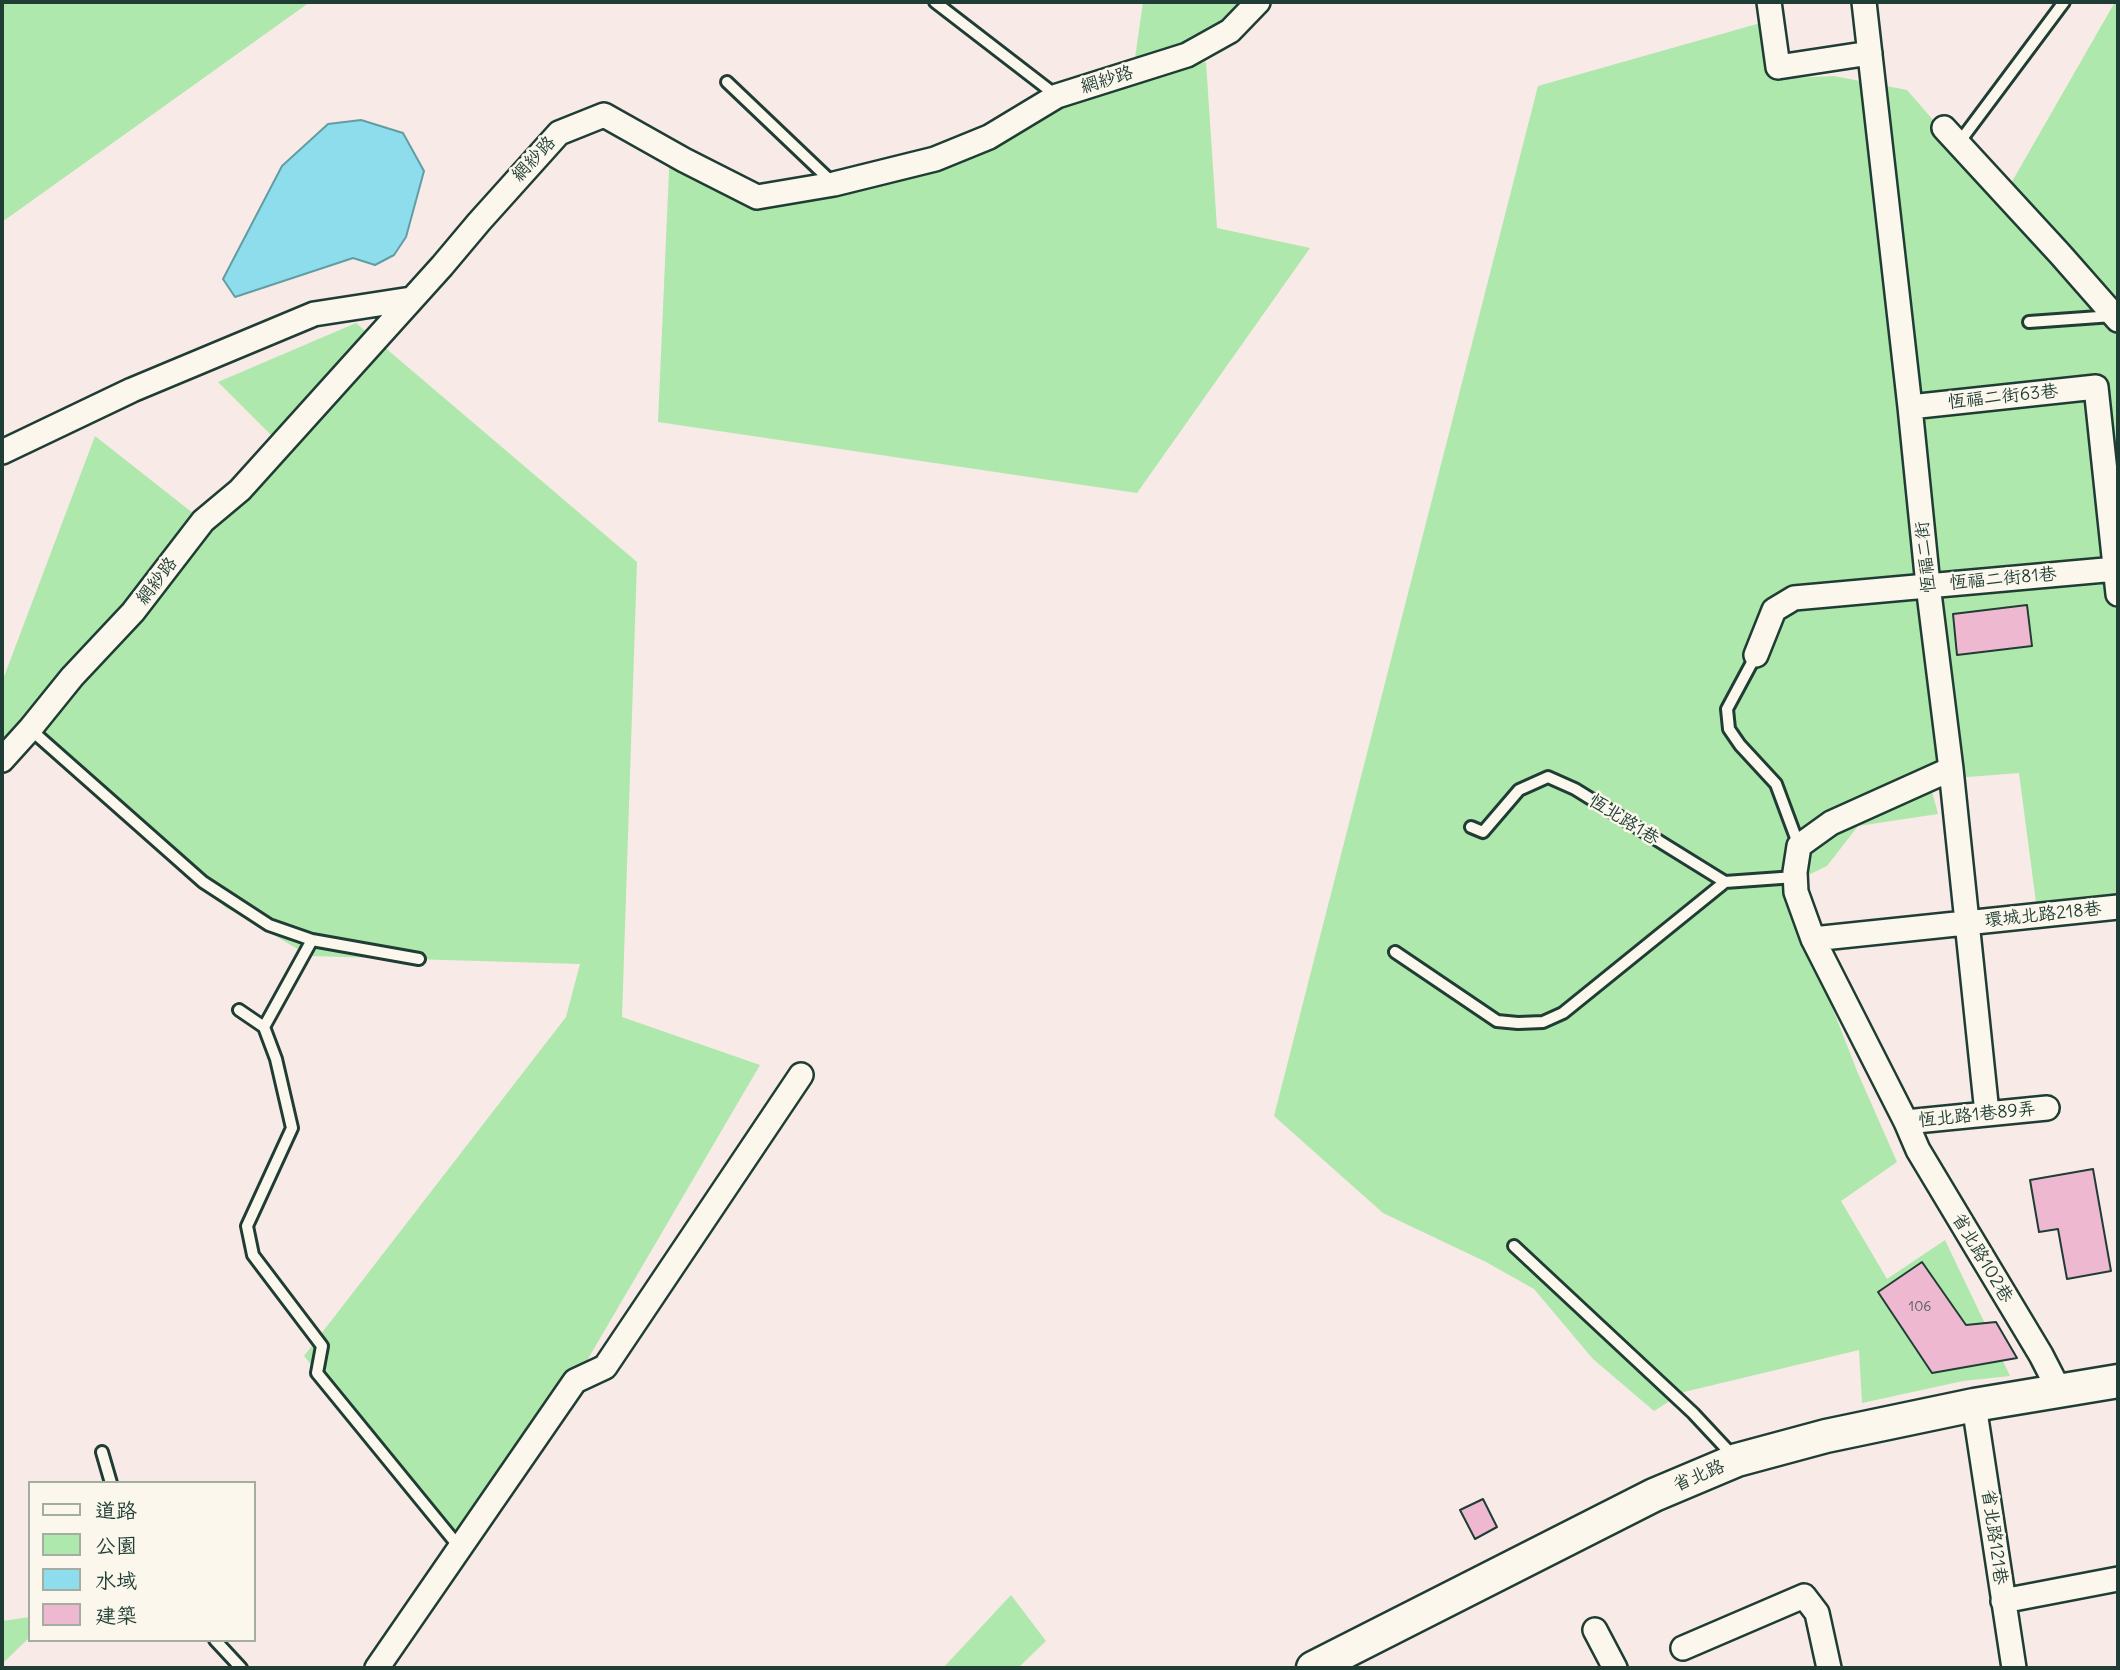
<!DOCTYPE html>
<meta charset="utf-8">
<style>
body{margin:0}
#map{position:relative;width:2120px;height:1670px;overflow:hidden;background:#f8eae7;font-family:Delius,"LXGW WenKai TC",sans-serif}
canvas{display:block}
.frame{position:absolute;inset:0;border:4px solid #1f3d34;pointer-events:none}
.legend{position:absolute;left:28px;top:1481px;width:228px;height:161px;box-sizing:border-box;background:#fbf7ec;border:2px solid #a3ada2;margin:0;padding:9px 12px;list-style:none;font-size:21px;color:#1f3d34}
.legend li{display:flex;align-items:center;gap:14px;height:35px}
.legend b{width:35px;border:2px solid #a3ada2}
</style>
<div id="map">
<canvas width="2120" height="1670"></canvas>
<div class="frame"></div>
<ul class="legend">
<li><b style="height:9px;background:#fbf7ec"></b>道路</li>
<li><b style="height:19px;background:#aee8ac"></b>公園</li>
<li><b style="height:19px;background:#8edded"></b>水域</li>
<li><b style="height:19px;background:#eeb8d1"></b>建築</li>
</ul>
</div>
<script>
const ctx = document.querySelector('canvas').getContext('2d');
ctx.lineJoin = 'round';
function fillPath(path, color) {
  ctx.fillStyle = color;
  ctx.fill(path, 'evenodd');
}
function strokePath(path, color, width, dash) {
  ctx.strokeStyle = color;
  ctx.lineWidth = width;
  ctx.lineCap = dash ? 'butt' : 'round';
  ctx.setLineDash(dash || []);
  ctx.stroke(path);
}
function label(font, color, halo, rows, align = 'center') {
  ctx.font = font + ' Delius,"LXGW WenKai TC",sans-serif';
  ctx.lineWidth = 5;
  ctx.setLineDash([]);
  ctx.textBaseline = 'middle';
  ctx.strokeStyle = halo;
  ctx.fillStyle = color;
  for (const [text, x, y, turn = 0] of rows) {
    ctx.save();
    ctx.translate(x, y);
    ctx.rotate((+turn || 0) * Math.PI / 180);
    ctx.textAlign = isNaN(turn) ? turn : align;
    if (halo) ctx.strokeText(text, 0, 0);
    ctx.fillText(text, 0, 0);
    ctx.restore();
  }
}
const green = new Path2D(`
 M2 2H310L2 222Z
 M1143 2H1251L1241 13 1173 49 1135 58Z
 M2115 2H2118V903L2037 910 2019 773 1929 780 1938 814 1858 826 1827 866 1785 886 1857 1071 1897 1162 1841 1201 1887 1279 1945 1240 2010 1376 1963 1381 1862 1403 1859 1350 1684 1392 1654 1411 1593 1359 1534 1289 1486 1262 1383 1213 1274 1116 1538 86 1764 22 1770 79 1834 76 1907 90 2002 199Z
 M1206 62 1217 228 1310 248 1137 493 658 422 670 148 758 197 834 184 1043 105 1057 96Z
 M356 323 637 562 622 1017 760 1065 575 1381 460 1548 304 1356 566 1017 580 964 310 956 225 907 22 733 2 745V682L95 436 203 521 283 447 218 382Z
 M1011 1595 1046 1641 1018 1668H943Z
 M30 1617V1637L2 1664V1621Z`);
const water = new Path2D(`
 M361 120 403 133 424 171 406 237 394 255 375 265 353 258 235 297 223 279 282 166 328 124Z`);
const building = new Path2D(`
 M2027 605 2032 646 1957 655 1953 614Z
 M2093 1169 2111 1271 2067 1279 2058 1229 2039 1232 2030 1180Z
 M1922 1262 1966 1325 1996 1322 2017 1358 1932 1373 1878 1292Z
 M1483 1499 1497 1527 1475 1539 1460 1510Z`);
const lane = new Path2D(`
 M935 2 1057 96
 M727 82 832 182
 M1958 144 2064 2
 M2029 322 2113 316
 M1756 655 1727 709 1729 729 1740 745 1776 784 1799 846
 M30 729 203 882 269 925 312 940 419 959
 M1471 827 1483 832 1519 790 1548 777 1575 789 1725 882 1795 877
 M1395 952 1497 1021 1518 1023 1543 1022 1563 1013 1725 882
 M239 1010 264 1027 312 940
 M264 1027 276 1059 292 1128 247 1226 253 1255 322 1346 317 1373 460 1548
 M1514 1246 1693 1413 1735 1458
 M102 1452 111 1483
 M215 1640 241 1668`);
const street = new Path2D(`
 M1769 2 1778 67 1870 53
 M1864 2 1910 407 1928 585 1951 769 1987 1113
 M1944 128 2060 254 2118 320
 M1910 407 2096 387 2118 594
 M2 452 132 390 314 314 411 299
 M1756 655 1774 610 1794 598 2116 569
 M2 760 30 729 72 677 133 612 203 521 240 490 442 266 479 222 559 133 604 115 684 160 757 197 834 184 935 159 989 137 1057 96 1187 55 1230 31 1258 2
 M1951 769 1831 823 1799 846 1795 872 1796 892 1813 939 1906 1122 1918 1150 2041 1355 2060 1392
 M1813 939 2118 907
 M1906 1122 2047 1108
 M1974 1405 2014 1668
 M2003 1601 2118 1579
 M1595 1630 1615 1668
 M1683 1648 1804 1596 1817 1613 1829 1668
 M377 1668 575 1381 605 1367 801 1075`);
const secondary = new Path2D(`
 M1313 1668 1654 1495 1737 1460 1826 1436 1974 1405 2118 1381`);
const numberNames = [
 ["106",1920,1307]
];
const streetNames = [
 ["網紗路",1107,80,-17],
 ["網紗路",534,159,-47],
 ["恆福二街63巷",2003,397,-6],
 ["恆福二街",1926,557,-96],
 ["恆福二街81巷",2003,579,-5],
 ["網紗路",157,581,-52],
 ["恆北路1巷",1624,820,32],
 ["環城北路218巷",2043,915,-6],
 ["恆北路1巷89弄",1977,1115,-6],
 ["省北路102巷",1982,1258,59],
 ["省北路",1699,1476,-23],
 ["省北路121巷",1994,1537,82]
];
fillPath(green, '#aee8ac');
fillPath(water, '#8edded');
strokePath(water, '#629da3', 2);
fillPath(building, '#eeb8d1');
strokePath(building, '#1f3d34', 2);
strokePath(lane, '#1f3d34', 16);
strokePath(street, '#1f3d34', 28);
strokePath(secondary, '#1f3d34', 37);
strokePath(lane, '#fbf7ec', 10);
strokePath(street, '#fbf7ec', 23);
strokePath(secondary, '#fbf7ec', 32);
label('14px', '#535c5b', null, numberNames);
label('18px', '#1f3d34', '#fbf7ec', streetNames);
</script>
